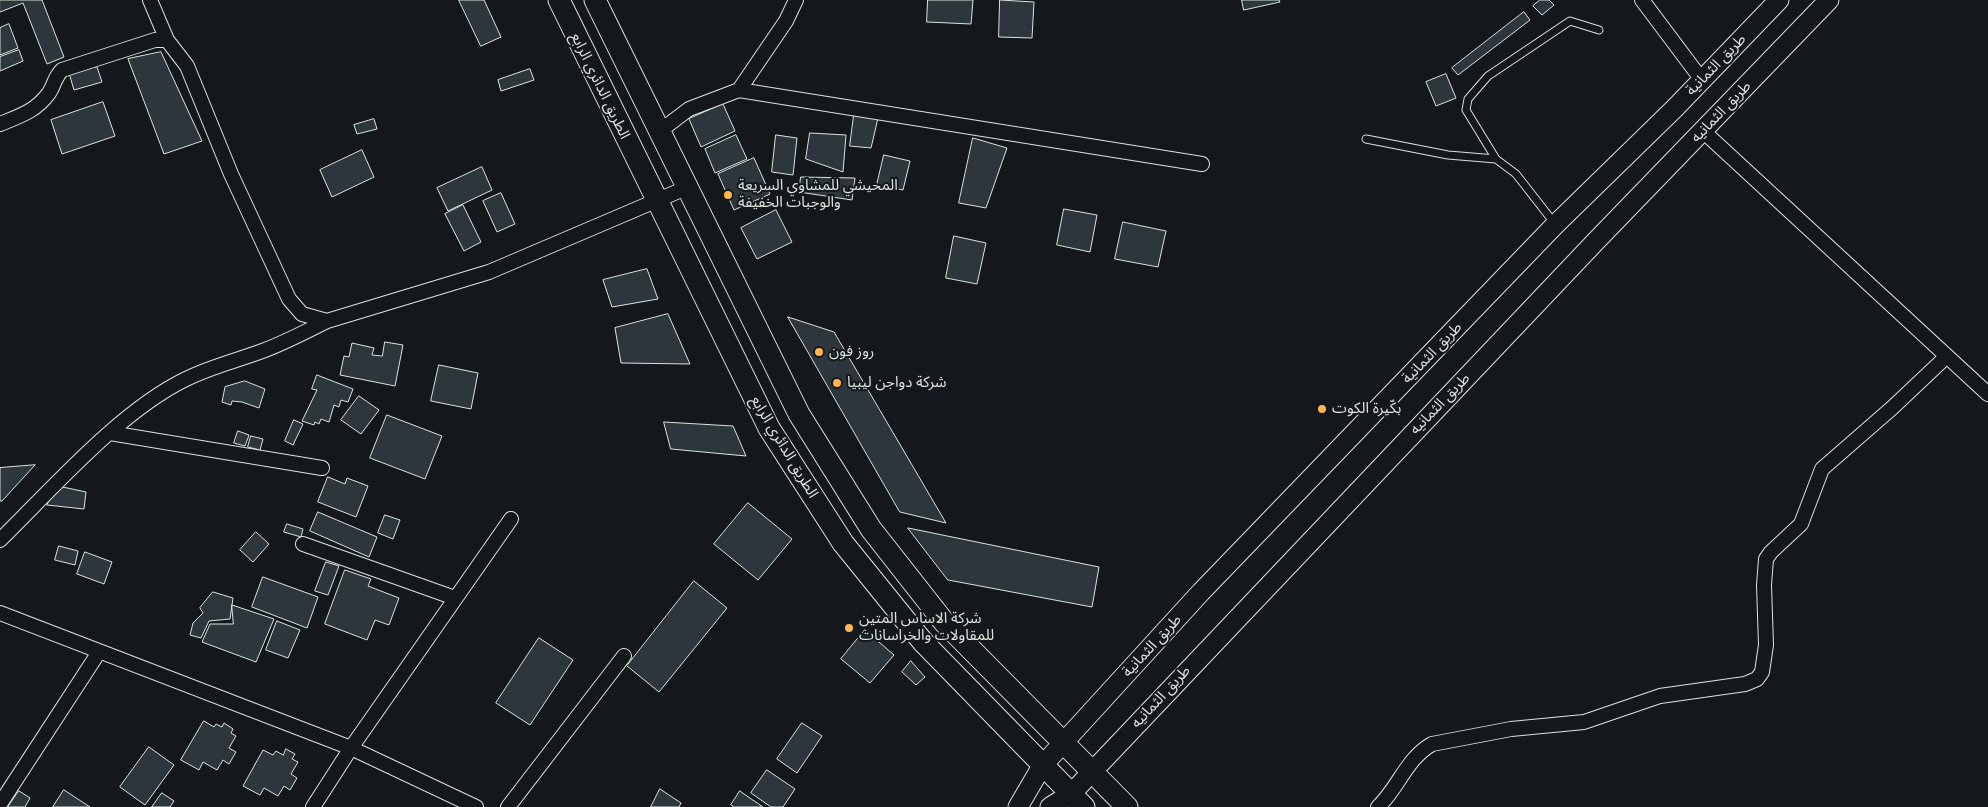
<!DOCTYPE html>
<meta charset="utf-8">
<style>
body{margin:0}
canvas{display:block;background:#14181c}
</style>
<canvas width="1988" height="807"></canvas>
<script>
const ctx = document.querySelector('canvas').getContext('2d');
ctx.lineJoin = 'round';
function fillPath(path, color) {
  ctx.fillStyle = color;
  ctx.fill(path, 'evenodd');
}
function strokePath(path, color, width, dash) {
  ctx.strokeStyle = color;
  ctx.lineWidth = width;
  ctx.lineCap = dash ? 'butt' : 'round';
  ctx.setLineDash(dash || []);
  ctx.stroke(path);
}
function label(font, color, halo, rows, align = 'center') {
  ctx.font = font + ' Karla,"Noto Sans Arabic",sans-serif';
  ctx.lineWidth = 4;
  ctx.setLineDash([]);
  ctx.textBaseline = 'middle';
  ctx.strokeStyle = halo;
  ctx.fillStyle = color;
  for (const [text, x, y, turn = 0] of rows) {
    ctx.save();
    ctx.translate(x, y);
    ctx.rotate((+turn || 0) * Math.PI / 180);
    ctx.textAlign = isNaN(turn) ? turn : align;
    if (halo) ctx.strokeText(text, 0, 0);
    ctx.fillText(text, 0, 0);
    ctx.restore();
  }
}
const building = new Path2D(`
 M0 0H42L64 57 47 64 23 3 0 12Z
 M459 0H484L501 37 481 46Z
 M928 0H973L971 24 927 22Z
 M1000 0 1034 2 1032 38 999 37Z
 M1242 0H1279L1280 2 1244 10Z
 M1540 0H1549L1554 5 1542 15 1533 6Z
 M1524 12 1530 20 1458 75 1452 68Z
 M9 24 18 48 0 55V28Z
 M19 50 23 61 0 71V57Z
 M161 52 202 141 164 154 128 59Z
 M97 67 102 82 74 90 69 73Z
 M530 69 534 80 501 91 498 80Z
 M1446 74 1456 98 1436 106 1426 82Z
 M103 102 115 136 62 154 51 120Z
 M723 104 735 131 701 147 689 119Z
 M854 115 878 118 871 148 850 146Z
 M374 119 377 129 357 134 354 125Z
 M810 133 846 135 843 172 806 159Z
 M736 135 747 159 715 173 705 149Z
 M776 135 797 138 793 175 772 172Z
 M973 138 1007 148 986 208 959 203Z
 M362 150 374 177 332 197 320 170Z
 M884 155 910 161 903 190 877 185Z
 M754 158 770 194 734 210 718 174Z
 M482 167 492 190 448 211 437 188Z
 M801 177 855 178 852 200 799 192Z
 M501 193 515 224 497 232 483 201Z
 M463 205 481 242 464 251 445 214Z
 M1064 209 1097 215 1090 252 1057 245Z
 M776 210 792 242 757 259 741 228Z
 M1123 222 1166 231 1158 267 1115 259Z
 M954 236 986 243 977 284 946 278Z
 M647 269 658 299 612 307 603 280Z
 M668 314 690 364 621 363 615 328Z
 M788 317 834 332 946 523 900 512Z
 M385 342 403 345 395 386 340 375 344 356 349 357 352 343 374 348 372 355 382 356Z
 M439 365 478 373 471 409 431 401Z
 M317 375 353 389 348 402 341 400 339 407 334 405 329 422 321 419 319 424 315 422 314 425 302 421 317 390 312 389Z
 M245 381 265 389 259 408 242 402 232 401 231 405 222 402 225 387Z
 M359 396 379 410 361 434 341 420Z
 M387 415 442 436 425 479 370 458Z
 M294 420 303 424 293 445 285 441Z
 M664 422 733 426 746 456 671 449Z
 M238 431 249 435 245 446 234 443Z
 M251 436 263 439 260 450 248 447Z
 M35 465 2 501H0V468Z
 M328 477 345 484 347 478 368 486 356 517 318 502Z
 M58 486 86 492 84 509 47 505Z
 M748 503 792 539 758 580 714 544Z
 M318 512 377 537 369 557 310 531Z
 M385 515 400 520 393 539 378 533Z
 M287 524 303 529 301 537 284 532Z
 M908 528 1099 567 1092 607 948 580Z
 M256 532 269 544 253 562 240 550Z
 M59 546 78 551 75 565 55 560Z
 M85 552 112 562 104 584 77 574Z
 M326 562 339 566 328 595 315 591Z
 M345 570 371 579 368 586 399 598 389 625 375 620 367 640 325 624Z
 M263 577 318 597 307 628 252 607Z
 M694 581 727 608 659 692 627 666Z
 M213 592 233 598 230 619 209 621 201 638 190 635 193 623 203 613 200 608Z
 M232 605 274 619 256 662 202 642 210 624H233Z
 M277 621 300 630 288 658 266 650Z
 M865 630 894 655 870 683 841 659Z
 M539 638 573 660 530 725 496 703Z
 M911 661 925 677 916 685 902 672Z
 M204 721 214 727 216 724 222 727 224 723 233 729 231 733 236 736 229 748 236 752 229 764 223 760 217 770 203 762 199 770 181 760Z
 M802 723 822 736 797 773 777 759Z
 M149 747 174 765 145 805 120 787Z
 M286 749 295 754 292 759 298 762 291 774 297 778 290 790 284 786 278 796 264 788 260 795 243 786 263 750 273 755 276 751 283 755Z
 M767 770 795 789 783 807H771L751 793Z
 M660 789 681 803 679 807H651Z
 M64 790 90 807H53Z
 M19 791 30 798 25 807H8Z
 M740 791 744 794 763 807H734L731 805Z
 M162 793 174 801 170 807H152Z`);
const lane = new Path2D(`
 M1366 139 1448 155 1496 159 1516 174 1555 224
 M1496 159 1466 110 1468 99 1488 76 1570 21 1599 30`);
const street = new Path2D(`
 M150 0 167 40
 M1642 0 1702 80
 M739 90 1202 164
 M0 124C20 116 36 111 49 93 55 84 54 78 62 70L155 40H167L187 66 231 174 289 299 302 314 327 321 489 272 686 188
 M660 131 689 109 739 90 786 21 796 0
 M1703 131 1988 394
 M110 433 322 468
 M0 540C53 488 120 411 186 379 212 366 239 360 265 350 286 342 307 331 327 321
 M303 544 455 598
 M0 613 351 748 476 807
 M0 804 99 652
 M313 807 351 748 511 519
 M508 807 624 656
 M1378 807C1399 787 1406 759 1432 744L1511 729 1584 722 1660 696 1745 684 1757 679 1762 672 1766 645 1764 585 1766 559 1771 552 1801 524 1822 469 1892 408 1947 356`);
const secondary = new Path2D(`
 M1018 807 1042 766 1201 592 1556 224 1675 108 1779 0
 M1050 807 1071 794 1596 241 1829 0`);
const primary = new Path2D(`
 M559 0 769 428 843 543 923 642 1084 807
 M595 0 799 414 871 529 944 622 1127 807`);
const markers = [
 [728,195,5,"#ffb74d"],
 [819,352,5,"#ffb74d"],
 [837,383,5,"#ffb74d"],
 [1322,409,5,"#ffb74d"],
 [849,628,5,"#ffb74d"]
];
const streetNames = [
 ["طريق الثمانية",1716,65,-46],
 ["الطريق الدائري الرابع",600,86,64],
 ["طريق الثمانيه",1721,112,-46],
 ["طريق الثمانية",1432,353,-46],
 ["طريق الثمانيه",1440,404,-46],
 ["الطريق الدائري الرابع",784,447,59],
 ["طريق الثمانية",1152,646,-47],
 ["طريق الثمانيه",1161,697,-47]
];
const poiNames = [
 ["المحيشي للمشاوي السريعة",738,186],
 ["والوجبات الخفيفة",738,203],
 ["روز فون",829,352],
 ["شركة دواجن ليبيا",847,383],
 ["بكّيرة الكوت",1332,409],
 ["شركة الاساس المتين",859,619],
 ["للمقاولات والخراسانات",859,636]
];
fillPath(building, '#2c363c');
strokePath(building, '#d8e6dc', 1);
strokePath(lane, '#d8e6dc', 9);
strokePath(street, '#d8e6dc', 16);
strokePath(secondary, '#d8e6dc', 21);
strokePath(primary, '#d8e6dc', 23);
strokePath(lane, '#14181c', 7);
strokePath(street, '#14181c', 14);
strokePath(secondary, '#14181c', 19);
strokePath(primary, '#14181c', 21);
for (const [x, y, r, color] of markers) {
  const dot = new Path2D();
  dot.arc(x, y, r, 0, 2 * Math.PI);
  ctx.fillStyle = color;
  ctx.fill(dot);
  strokePath(dot, '#14181c', 2);
}
label('15px', '#d8e6dc', '#14181c', streetNames);
label('15px', '#d8e6dc', '#14181c', poiNames, 'left');
</script>
